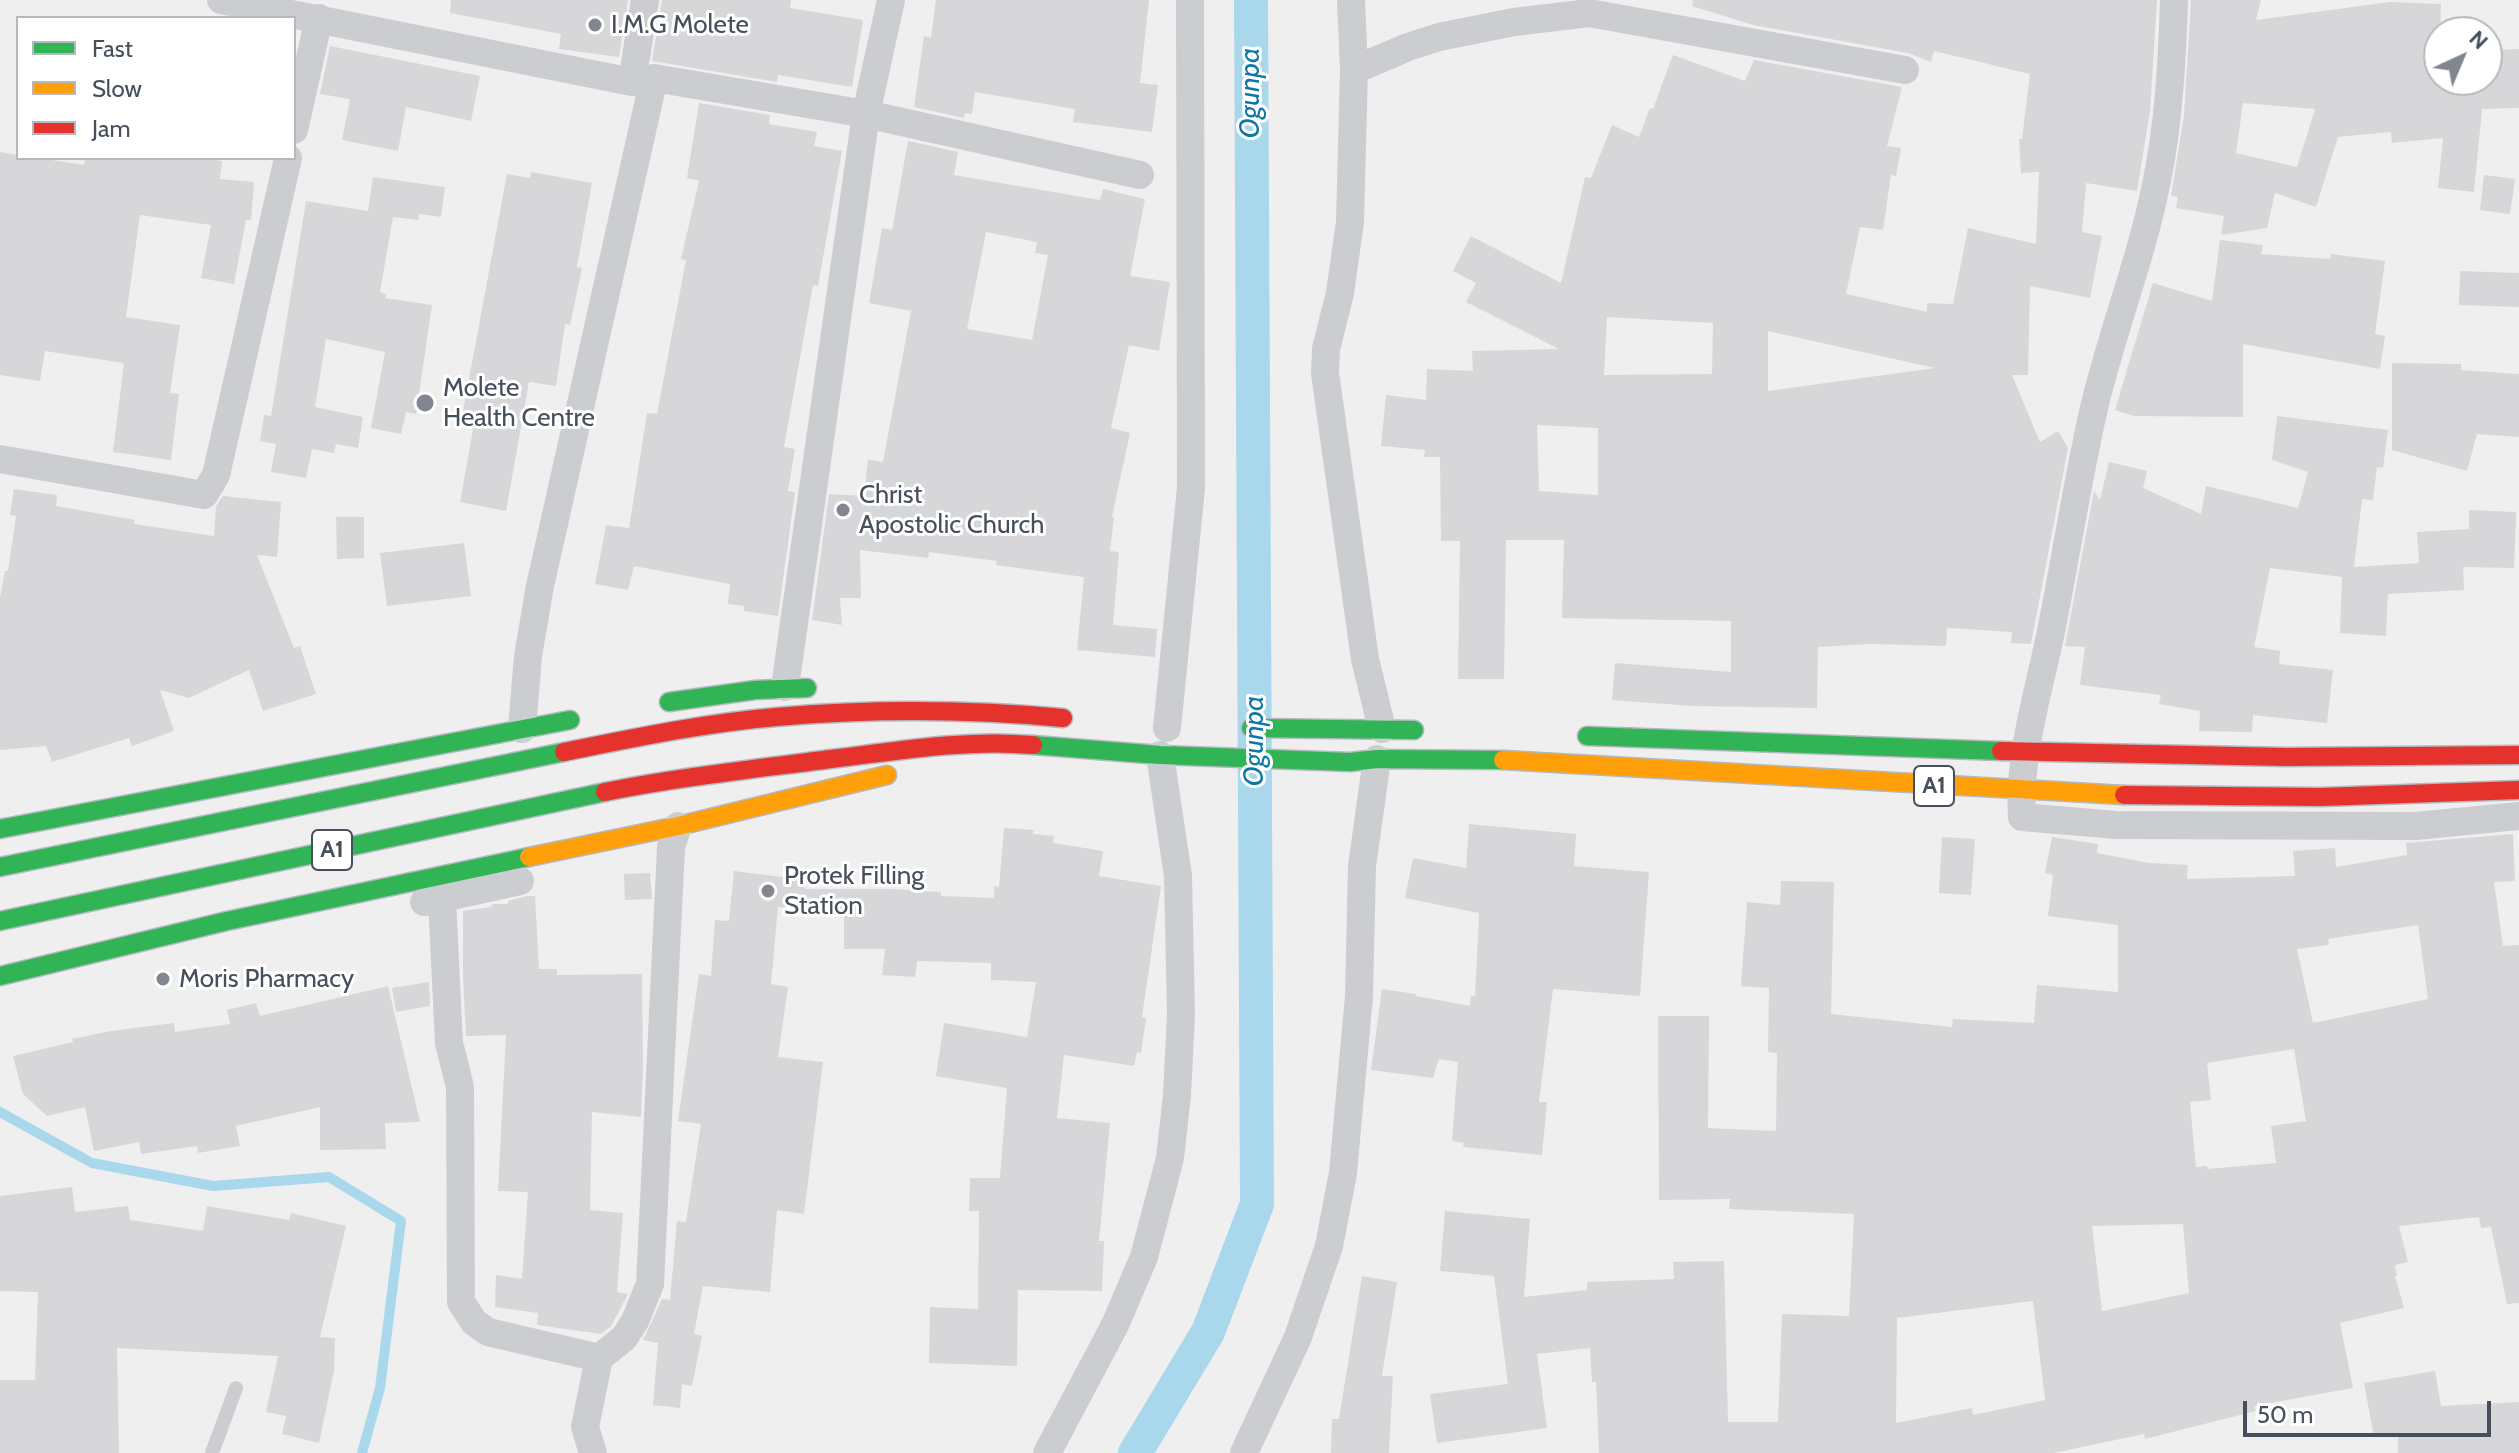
<!DOCTYPE html>
<style>
body{margin:0}
#map{position:relative;width:2519px;height:1453px;overflow:hidden;background:#f0efef;font-family:Cabin,sans-serif}
canvas{display:block}
.legend{position:absolute;left:16px;top:16px;width:280px;height:144px;box-sizing:border-box;background:#fff;border:2px solid #b5b9be;margin:0;padding:10px 14px;list-style:none;font-size:24px;color:#464f5c}
.legend li{display:flex;align-items:center;gap:16px;height:40px}
.legend b{width:40px;border:2px solid #b5b9be}
.north{position:absolute;left:2423px;top:16px;width:80px;height:80px;box-sizing:border-box;background:#fff;border:2px solid #b5b9be;border-radius:50%;rotate:44deg;font-size:22px;font-weight:700;line-height:32px;text-align:center;color:#464f5c}
.north::after{content:'';display:block;margin:auto;width:28px;height:36px;background:#82878f;clip-path:polygon(50% 0,100% 100%,50% 72%,0 100%)}
.scale{position:absolute;left:2243px;top:1401px;width:248px;height:36px;box-sizing:border-box;border:4px solid #464f5c;border-top:0;padding-left:10px;font-size:24px;line-height:28px;white-space:nowrap;color:#464f5c;-webkit-text-stroke:6px #fff;paint-order:stroke}
</style>
<div id="map">
<canvas width="2519" height="1453"></canvas>
<ul class="legend">
<li><b style="height:10px;background:#30b455"></b>Fast</li>
<li><b style="height:10px;background:#ff9f0a"></b>Slow</li>
<li><b style="height:10px;background:#e5322d"></b>Jam</li>
</ul>
<div class="north">N</div>
<div class="scale">50 m</div>
</div>
<script>
const ctx = document.querySelector('canvas').getContext('2d');
ctx.lineJoin = 'round';
function strokePath(path, color, width, dash) {
  ctx.strokeStyle = color;
  ctx.lineWidth = width;
  ctx.lineCap = dash ? 'butt' : 'round';
  ctx.setLineDash(dash || []);
  ctx.stroke(path);
}
function fillPath(path, color) {
  ctx.fillStyle = color;
  ctx.fill(path, 'evenodd');
}
function label(font, color, halo, rows, align = 'center') {
  ctx.font = font + ' Cabin,sans-serif';
  ctx.lineWidth = 6;
  ctx.setLineDash([]);
  ctx.textBaseline = 'middle';
  ctx.strokeStyle = halo;
  ctx.fillStyle = color;
  for (const [text, x, y, turn = 0] of rows) {
    ctx.save();
    ctx.translate(x, y);
    ctx.rotate((+turn || 0) * Math.PI / 180);
    ctx.textAlign = isNaN(turn) ? turn : align;
    if (halo) ctx.strokeText(text, 0, 0);
    ctx.fillText(text, 0, 0);
    ctx.restore();
  }
}
const stream = new Path2D(`
 M0 1112 92 1163 213 1186 329 1177 401 1221 380 1388 362 1453`);
const canal = new Path2D(`
 M1135 1453 1208 1332 1257 1204 1251 0`);
const building = new Path2D(`
 M451 0H628L619 57 559 49 561 34 450 13Z
 M662 0H791L790 8 863 20 852 87 778 75 777 82 652 61Z
 M936 0H1149L1140 83 1158 85 1152 132 1073 122 1075 109 975 92 972 114 965 113 964 118 914 107 924 36 931 38Z
 M1693 0H2157L2150 111 2137 191 2086 183 2082 232 2102 236 2090 298 2030 286 2028 375H2012L2040 442 2058 431 2068 448 2031 644 2011 643 2012 632 1947 628 1946 646 1871 644 1818 647 1817 708 1693 706 1612 700 1615 663 1731 672V621L1562 618 1564 540H1506L1504 679H1458L1460 541H1441L1440 457H1424L1425 450 1381 446 1386 395 1426 400 1427 369 1473 371 1472 351 1559 349 1466 302 1476 283 1453 271 1471 236 1561 283 1585 177 1591 178 1612 125 1639 137 1650 108 1653 109 1673 55 1745 81 1754 60 1902 87 1887 146 1901 148 1896 176 1891 175 1883 230 1860 227 1846 294 1927 312V303L1953 304 1968 228 2036 244 2039 172 2021 173 2019 139H2022L2030 74 1934 51 1931 62 1908 53 1753 25 1692 6ZM1607 317 1713 323 1712 374 1604 375ZM1768 331 1935 368 1768 391ZM1537 425 1598 428V495L1539 491Z
 M2191 0H2261L2256 20 2390 2 2441 4 2439 80H2487V50L2519 49V108L2482 109 2474 192 2438 188 2443 138 2392 143 2391 132 2338 137 2316 207 2275 193 2267 228 2221 235 2224 216 2176 208 2178 197 2171 196 2184 115ZM2243 103 2315 109 2297 167 2236 153Z
 M330 46 480 76 471 121 406 107 398 151 342 140 350 99 320 94Z
 M699 103 770 115 769 124 817 132 814 146 842 151 818 286 813 285 784 447 795 449 788 491 795 492 778 616 744 611V606L728 604 730 584 634 566 628 590 595 584 606 525 629 528 647 413 657 414 686 260 681 259 699 181 687 178Z
 M908 141 958 152 954 175 1100 200 1103 189 1145 199 1130 276 1170 282 1159 351 1129 345 1111 428 1130 433 1112 517H1114L1110 551 1119 552 1113 625 1157 629 1155 657 1077 650 1084 577 996 565 997 561 929 552 928 558 860 550 861 598H840L842 625 812 620 829 494 864 496 868 460 883 462 911 311 869 303 882 228 892 230ZM986 232 1037 242 1035 253 1048 255 1032 340 967 329Z
 M0 152 18 155V158H39L84 165 85 158H204L222 161 220 179 254 182 251 220H246L234 284 201 278 211 225 140 215 126 317 180 325 170 393 179 394 171 460 113 452 124 363 45 351 40 381 0 375Z
 M531 172 592 183 577 267 582 268 570 325 565 324 556 386 529 382 506 511 460 502 474 424 461 422 507 174 530 178Z
 M2484 175 2515 179 2510 214 2480 210Z
 M373 177 445 187 441 217 419 214 418 220 393 217 380 292 386 294 385 298 432 305 416 414 406 412 401 434 371 428 385 352 326 339 315 407 363 417 358 448 336 444 334 453 312 449 306 478 271 472 276 444 260 441 264 415 271 416 306 201 368 211Z
 M2220 240 2263 245 2261 254 2330 259 2331 254 2385 261 2375 334 2385 336 2380 369 2243 344V417L2134 416 2115 410 2153 283 2212 301Z
 M2460 271 2519 273V307L2459 305Z
 M2392 363 2461 364V370L2519 374V437L2477 434 2467 471 2392 450Z
 M2277 416 2388 430 2383 468 2377 467 2373 500 2362 499 2354 567 2419 563 2417 532 2469 529V510L2516 512 2514 568 2463 567 2464 590 2388 594 2386 636 2340 633 2342 577 2270 568 2254 647 2280 651 2279 664 2333 670 2327 723 2253 715 2252 732 2199 731 2200 711 2159 704 2161 695 2080 685 2085 647 2065 646 2094 491 2100 500 2109 462 2147 471 2143 488 2201 514 2206 486 2298 508 2308 472 2272 460Z
 M14 489 57 495 56 506 135 520 134 524 214 536 216 506 223 496 281 502 277 557 257 555 294 648 300 646 316 694 263 711 249 670 189 698 160 690 174 731 132 746 129 738 52 762 46 746 0 750V598L5 571H8L16 516 10 515Z
 M336 517H364V558L337 559Z
 M464 543 471 596 387 606 380 553Z
 M1469 824 1576 834 1574 866 1649 872 1640 996 1553 989 1539 1102H1547L1542 1155 1463 1147 1464 1143 1452 1141 1458 1062 1439 1059 1433 1078 1371 1070 1382 989 1416 994V996L1470 1006 1471 996H1475L1479 913 1405 898 1413 858 1466 868Z
 M1004 828 1034 830 1033 834 1054 836 1053 843 1103 851 1099 876 1161 886 1142 1017 1146 1018 1141 1053 1137 1052 1134 1066 1064 1055 1057 1118 1110 1123 1099 1241H1104L1102 1291 1018 1290 1017 1366 929 1363 930 1307 978 1309 979 1211H969L970 1178H1000L1007 1088 936 1076 944 1023 1027 1037 1036 982 991 980V963L917 961 915 977 882 975 885 949H844V914L778 907 771 984 788 987 778 1057 823 1062 804 1214 777 1210 770 1292 703 1286 694 1334 702 1336 692 1386 682 1384 680 1408 653 1405 658 1343 643 1340 662 1299 670 1300 677 1221 686 1222 701 1124 678 1121 699 974 711 976 715 920 729 921 734 871 806 880 805 889H891L941 892V896L994 898V886L999 887Z
 M2513 834 2515 881 2494 882 2503 946 2519 945V1303L2507 1304 2491 1227 2481 1228 2479 1217 2399 1226 2408 1262 2395 1265 2397 1276H2395L2404 1308 2340 1323 2353 1388 2254 1406 2256 1411 2145 1439 2144 1434 2054 1453H1599L1596 1382H1592L1590 1348 1537 1354 1547 1428 1437 1443 1430 1394 1508 1384 1494 1276 1440 1271 1445 1211 1530 1219 1524 1297 1587 1290V1282L1674 1279 1673 1262 1724 1261 1728 1422H1778L1782 1314 1849 1316 1854 1214 1729 1209 1730 1199 1659 1200 1658 1016H1709L1708 1128 1776 1131 1777 1053 1768 1052 1769 988 1741 986 1747 902 1780 905 1781 881 1834 882 1831 1014 1952 1027 1953 1019 2034 1023 2037 985 2118 992V925L2048 916 2053 875 2045 873 2052 837 2098 844 2097 853 2149 863 2188 865 2187 879 2295 876 2293 851 2335 848 2336 867 2407 855 2406 843ZM2418 925 2428 999 2313 1023 2297 949 2329 945 2328 939ZM2294 1049 2306 1121 2271 1126 2276 1163 2207 1169V1166L2196 1167 2190 1102 2211 1100 2207 1063ZM2183 1224 2189 1293 2102 1311 2092 1226ZM2033 1301 2045 1400 1973 1415 1972 1408 1896 1423 1897 1318Z
 M1942 837 1975 839 1971 895 1939 893Z
 M650 873 652 899 625 900 624 874Z
 M527 896H535L539 969H557V975L642 974 643 1065 641 1117 592 1112 590 1210 623 1213 617 1292 628 1294 611 1326 601 1334 537 1325 538 1313 495 1307 496 1275 522 1279 528 1192 498 1191 506 1035 466 1036 463 976V911L491 907 493 904H508V901Z
 M429 982 430 1006 396 1012 392 988Z
 M388 986 420 1122 385 1123 386 1149 320 1150V1107L236 1126 240 1146 198 1153 197 1146 141 1154 139 1142 94 1151 85 1107 47 1116 23 1094 13 1056 73 1042 72 1039 111 1031 174 1023 175 1032 230 1024 227 1010 256 1003 260 1016Z
 M72 1187 75 1212 128 1206 130 1220 203 1231 207 1206 289 1220 291 1213 346 1226 320 1337 335 1338 334 1371 319 1443 282 1434 286 1416 266 1412 278 1356 117 1348 119 1453H0V1380H35L38 1292 0 1291V1196Z
 M1362 1276 1397 1282 1382 1376H1393L1389 1453H1331L1332 1419H1339Z
 M2435 1371 2441 1406 2519 1402V1453H2398V1433L2374 1437 2364 1383Z`);
const lane = new Path2D(`
 M212 1453 236 1388`);
const street = new Path2D(`
 M221 0 632 82 654 78 866 114 1140 175
 M1351 0 1354 70 1350 222 1340 293 1326 349 1325 373 1365 659 1382 729
 M2174 0C2172 60 2169 121 2157 180 2142 258 2112 331 2094 408 2078 478 2067 550 2053 621 2041 686 2018 751 2022 817L2116 825 2416 826 2519 816
 M1354 70 1408 47 1439 37 1514 22 1589 13 1905 70
 M632 82 645 0
 M294 130 319 18
 M0 459 204 495 216 475 288 158
 M785 687 866 114 891 0
 M1167 728 1191 488 1190 0
 M522 729 528 656 540 586 654 78
 M442 899 449 1043 460 1087 461 1302 474 1322 488 1332 599 1358 624 1338 635 1321 650 1284 671 847 678 826
 M424 902 520 881
 M593 1453 585 1427 599 1358
 M1047 1453 1115 1325 1144 1257 1170 1158 1177 1095 1181 1015 1178 876 1160 755
 M1244 1453 1298 1337 1329 1246 1343 1173 1359 996 1362 866 1377 759`);
const fast = new Path2D(`
 M669 702 755 690 807 688
 M1251 728 1414 730
 M1587 736 2001 751
 M1033 745 1160 755 1350 762 1377 759 1503 760
 M0 829 570 720
 M0 867 564 752
 M0 921 605 792
 M0 976 227 921 529 857`);
const slow = new Path2D(`
 M1503 760 2124 795
 M529 857 678 826 887 775`);
const jam = new Path2D(`
 M2001 751 2286 757 2519 755
 M564 752C634 738 705 723 776 717 871 709 968 709 1063 718
 M605 792C680 777 755 769 831 759 898 751 965 739 1033 745
 M2124 795 2321 797 2519 790`);
const markers = [
 [595,25,8,"#82878f"],
 [425,403,10,"#82878f"],
 [843,510,8,"#82878f"],
 [768,891,8,"#82878f"],
 [163,979,8,"#82878f"]
];
const shields = [
 [1934,786,40],
 [332,850,40]
];
const shieldNames = [
 ["A1",1934,786],
 ["A1",332,850]
];
const poiNames = [
 ["I.M.G Molete",611,25],
 ["Molete",443,388],
 ["Health Centre",443,418],
 ["Christ",859,495],
 ["Apostolic Church",859,525],
 ["Protek Filling",784,876],
 ["Station",784,906],
 ["Moris Pharmacy",179,979]
];
const waterNames = [
 ["Ogunpa",1251,93,-90],
 ["Ogunpa",1255,741,-90]
];
strokePath(stream, '#a9d7ec', 10);
strokePath(canal, '#a9d7ec', 34);
fillPath(building, '#d7d7d9');
strokePath(fast, '#b4b8bf', 21);
strokePath(slow, '#b4b8bf', 21);
strokePath(jam, '#b4b8bf', 21);
strokePath(lane, '#cbcdd0', 14);
strokePath(street, '#cbcdd0', 28);
strokePath(fast, '#30b455', 18);
strokePath(slow, '#ff9f0a', 18);
strokePath(jam, '#e5322d', 18);
for (const [x, y, r, color] of markers) {
  const dot = new Path2D();
  dot.arc(x, y, r, 0, 2 * Math.PI);
  ctx.fillStyle = color;
  ctx.fill(dot);
  strokePath(dot, '#fff', 3);
}
for (const [x, y, w] of shields) {
  const box = new Path2D();
  box.roundRect(x - w / 2, y - 20, w, 40, 6);
  ctx.fillStyle = '#fff';
  ctx.fill(box);
  strokePath(box, '#464f5c', 2);
}
label('bold 24px', '#464f5c', null, shieldNames);
label('26px', '#464f5c', '#fff', poiNames, 'left');
label('italic 28px', '#0d78a8', '#fff', waterNames);
</script>
